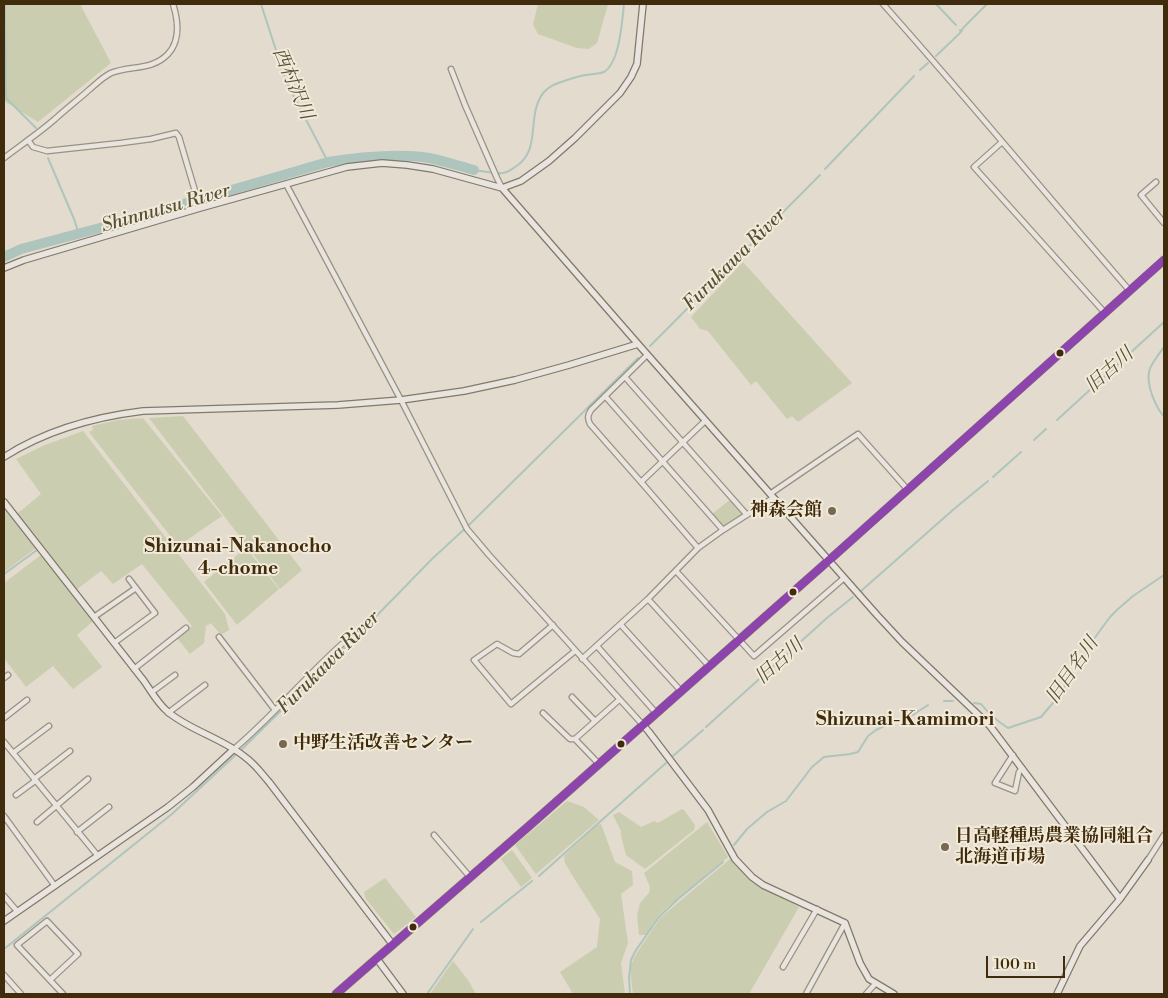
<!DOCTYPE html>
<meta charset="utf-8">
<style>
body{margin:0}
#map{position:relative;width:1168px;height:998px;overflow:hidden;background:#e3dbcd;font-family:"Libre Bodoni",serif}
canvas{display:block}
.frame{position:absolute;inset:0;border:5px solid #402c0c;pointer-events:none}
.scale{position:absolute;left:986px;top:956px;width:79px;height:22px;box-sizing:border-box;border:2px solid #402c0c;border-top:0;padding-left:6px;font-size:15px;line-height:18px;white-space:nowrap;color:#402c0c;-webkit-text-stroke:4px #f2ead9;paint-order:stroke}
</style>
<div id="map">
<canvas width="1168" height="998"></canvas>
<div class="frame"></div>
<div class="scale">100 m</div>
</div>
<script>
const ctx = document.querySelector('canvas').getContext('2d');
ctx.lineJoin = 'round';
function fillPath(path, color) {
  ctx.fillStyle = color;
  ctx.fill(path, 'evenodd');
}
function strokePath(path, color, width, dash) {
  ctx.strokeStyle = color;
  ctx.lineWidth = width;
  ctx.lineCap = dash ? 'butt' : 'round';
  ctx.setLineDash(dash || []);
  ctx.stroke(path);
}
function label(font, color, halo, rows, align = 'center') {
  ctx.font = font + ' "Libre Bodoni","Noto Serif JP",serif';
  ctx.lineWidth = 4;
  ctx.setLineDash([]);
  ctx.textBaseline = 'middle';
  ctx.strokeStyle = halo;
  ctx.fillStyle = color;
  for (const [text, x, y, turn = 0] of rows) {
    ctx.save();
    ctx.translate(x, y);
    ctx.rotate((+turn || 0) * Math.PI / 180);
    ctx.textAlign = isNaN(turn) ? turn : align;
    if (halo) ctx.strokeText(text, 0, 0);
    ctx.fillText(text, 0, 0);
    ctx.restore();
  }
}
const green = new Path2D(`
 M4 4H80L111 63 38 122 4 101Z
 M538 4H608L597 43 589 49 577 48 538 34 533 24Z
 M743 262 852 383 798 422 792 416 787 419 756 381 751 385 708 331 700 329 691 317Z
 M183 416 302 570 280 589 149 418Z
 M143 418 222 516 178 546 89 432 93 430 92 426 118 420Z
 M83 431 225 614 229 630 221 635 211 623 206 626 204 643 190 654 177 638 192 626 142 564 113 584 101 571 76 590 17 514 41 494 16 459 45 445Z
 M731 499 743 512 742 515 725 526H722L712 514Z
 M4 508 36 548 4 572Z
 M246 548 279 589 237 625 204 582Z
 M41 555 93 621 77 635 102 667 73 689 53 666 26 687 4 658V583Z
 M567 801 584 807 599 820 536 874 515 845Z
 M682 809 684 810 695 825 694 830 645 869 626 855 621 836V831L613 815 619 812 641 827 654 821 658 823Z
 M707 822 728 857 665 909 659 915 646 935H639L637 915 640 903 649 893 650 887 644 873Z
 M601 824 615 862 632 871 633 885 621 894 628 943 621 963 625 994H573L560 972 597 947 600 919 572 875 565 863 564 856 597 825Z
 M512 850 532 878 521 887 501 859Z
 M730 859 753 883 799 907 749 994H633L630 969 633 960 638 951 660 918Z
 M385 878 416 917 394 934 366 899 364 892Z
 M453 961 468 980 476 994H430Z`);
const stream = new Path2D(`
 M5 4 6 98 36 128
 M261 4 286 81 328 162
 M936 4 956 25
 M961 32 963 28 987 4
 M936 56 961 32 960 30
 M920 70 928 63
 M48 158 74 219 79 234
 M825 169 914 76
 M474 170C482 171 490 173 497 173 503 174 510 171 515 167 543 150 525 115 544 92 550 85 558 83 567 80 573 78 579 76 585 75 591 74 599 74 604 72 620 62 622 21 624 4
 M650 346 820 175
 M1164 347C1150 366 1144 371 1152 395 1155 402 1158 411 1164 416
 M1057 420 1164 322
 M1034 440 1046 429
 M993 477 1021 452
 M4 574 37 550
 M861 591 954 509 988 481
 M944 701H953
 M974 703 981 704C989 714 997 721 1008 728L1041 717 1058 697 1091 643 1110 617 1118 609 1133 596 1164 575
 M706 727 828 617 853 597
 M673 756 703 730
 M734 845 747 829 767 812 786 801 812 767 824 757 850 754 858 752 868 736 876 730 892 722 911 716 928 705
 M539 876 666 763
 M481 922 532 881
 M4 949 172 814 242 749 352 641 432 559 471 523 638 358
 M427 994 473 929
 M630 994 629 977 631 960 636 950 659 917 678 899 723 862`);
const river = new Path2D(`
 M4 257 21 249 111 225 328 162C360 157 398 153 429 158 444 161 459 166 474 170`);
const street = new Path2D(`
 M883 4C967 98 1047 196 1130 291
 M451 69 465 105 497 178 502 188
 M28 140 33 147 47 151 121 143 151 139 176 133 179 137 200 208
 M1002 142 974 167 1105 313
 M4 158C21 145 39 133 55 119 67 108 79 99 90 89 97 83 103 77 111 73 130 65 152 71 168 54 181 40 178 20 173 4
 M1156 182 1141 195 1164 223
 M286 184 401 400 467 529 489 555 643 725
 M625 377 747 515
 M605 396 723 530
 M641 482 590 424C587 418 588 415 591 410L647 355
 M770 494 858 434 908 490
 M698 548 641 482 705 421
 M676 571 754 656 844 578
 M648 599 709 666
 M94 617 136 588
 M553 625 519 654 513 653 497 644 474 660 511 704 575 651
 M621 625 681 691
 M219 637 275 710
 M114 643 155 613 129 579
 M597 646 656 713
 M582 659 648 599 698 548 723 530 773 498
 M134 669 186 628
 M4 678 8 675
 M152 692 175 675
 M572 697 595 721
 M168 713 205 685
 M543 713 570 739H575L599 764
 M4 718 27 700
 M575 739 619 700
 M4 742 98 856
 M234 749C272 717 305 677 342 644
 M13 753 49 726
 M1013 755 995 783 1015 791 1019 772 1022 768
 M34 779 70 751
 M16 795 35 781
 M4 816 55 886
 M37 822 88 779
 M77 832 109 807
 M434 835 470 877
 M1148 860 1164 835
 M4 896 17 911
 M783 967 817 909
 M4 975 21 994
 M50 980 78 954 47 921 17 945 63 994
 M806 994 845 923
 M866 994 875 984`);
const secondary = new Path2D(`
 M502 188 521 181 549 161 575 138 620 93 631 77 637 64 643 4
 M4 268 24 260 200 208 347 167 382 163 407 165 433 169 502 188 638 344 877 615 902 642 990 726 1120 899
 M4 457C46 430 94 417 143 411L338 405 401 400 464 391 515 380 569 365 638 344
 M4 502 144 681C151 691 158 704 168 712 191 731 222 738 245 757 255 764 262 774 269 782L393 945
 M643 725 649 732 708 810 735 859 752 877 763 885 845 923 860 963 869 979 894 994
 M4 921 168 807 193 787 234 749
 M377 959 403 994
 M1057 994 1080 946 1120 899 1148 860`);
const primary = new Path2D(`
 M336 994 529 826 836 554 1164 260`);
const bus1 = new Path2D(`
 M336 994 529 826 836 554 1164 260`);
const markers = [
 [1060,353,4.5,"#402c0c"],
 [832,511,5,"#796950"],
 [793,592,4.5,"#402c0c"],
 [283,744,5,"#796950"],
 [621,744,4.5,"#402c0c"],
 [945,847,5,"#796950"],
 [413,927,4.5,"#402c0c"]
];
const poiNames = [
 ["神森会館",822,511,"right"],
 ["中野生活改善センター",293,744],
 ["日高軽種馬農業協同組合",955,837],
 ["北海道市場",955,858]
];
const waterNames = [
 ["西村沢川",292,84,67],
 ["Shinnutsu River",166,209,-16],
 ["Furukawa River",735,260,-45],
 ["旧古川",1110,371,-42],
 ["旧古川",780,662,-42],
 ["Furukawa River",329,663,-45],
 ["旧目名川",1073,671,-55]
];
const neighbourhoodNames = [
 ["Shizunai-Nakanocho",238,547],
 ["4-chome",238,569],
 ["Shizunai-Kamimori",905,720]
];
fillPath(green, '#cacdaf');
strokePath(stream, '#aec5be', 2);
strokePath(river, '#aec5be', 10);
strokePath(street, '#989185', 7);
strokePath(secondary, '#80796c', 8);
strokePath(primary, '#80796c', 9);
strokePath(street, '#e9e5de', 4.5);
strokePath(secondary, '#e9e5de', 5.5);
strokePath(primary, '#dcd5c9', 6);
strokePath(bus1, '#8e44ad', 8);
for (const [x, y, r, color] of markers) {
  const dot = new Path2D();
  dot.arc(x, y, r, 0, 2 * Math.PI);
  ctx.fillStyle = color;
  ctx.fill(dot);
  strokePath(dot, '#f2ead9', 2);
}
label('bold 18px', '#402c0c', '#f2ead9', poiNames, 'left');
label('italic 19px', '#565037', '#f2ead9', waterNames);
label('bold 19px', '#402c0c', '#f2ead9', neighbourhoodNames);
</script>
